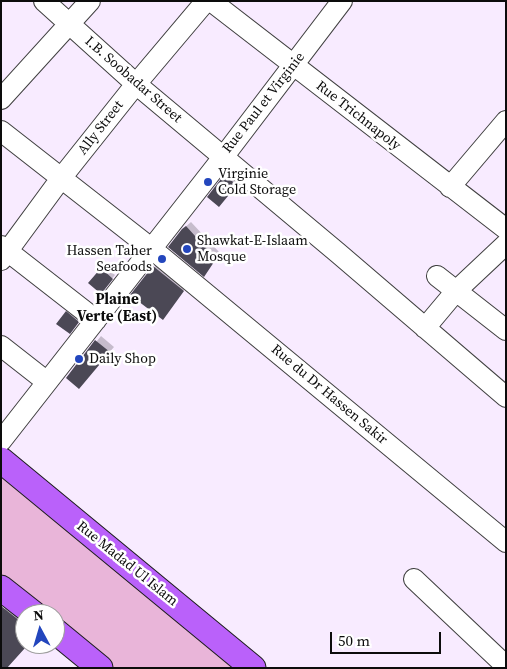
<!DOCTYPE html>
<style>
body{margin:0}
#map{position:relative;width:507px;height:669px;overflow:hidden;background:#f8ebff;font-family:"Source Serif 4",serif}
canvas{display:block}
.frame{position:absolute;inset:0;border:2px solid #0c0c0c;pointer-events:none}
.north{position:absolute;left:15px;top:604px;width:50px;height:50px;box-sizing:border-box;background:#fff;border:1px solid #9e9e9e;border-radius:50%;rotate:354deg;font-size:14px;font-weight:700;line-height:20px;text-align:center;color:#0c0c0c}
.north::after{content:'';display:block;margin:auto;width:18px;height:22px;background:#2346bd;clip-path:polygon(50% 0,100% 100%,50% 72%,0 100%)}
.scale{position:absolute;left:330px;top:632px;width:111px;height:22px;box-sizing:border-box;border:2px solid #0c0c0c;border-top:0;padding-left:6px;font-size:15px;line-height:18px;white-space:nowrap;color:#0c0c0c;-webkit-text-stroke:4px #fff;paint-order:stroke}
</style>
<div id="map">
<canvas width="507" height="669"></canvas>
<div class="frame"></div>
<div class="north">N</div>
<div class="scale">50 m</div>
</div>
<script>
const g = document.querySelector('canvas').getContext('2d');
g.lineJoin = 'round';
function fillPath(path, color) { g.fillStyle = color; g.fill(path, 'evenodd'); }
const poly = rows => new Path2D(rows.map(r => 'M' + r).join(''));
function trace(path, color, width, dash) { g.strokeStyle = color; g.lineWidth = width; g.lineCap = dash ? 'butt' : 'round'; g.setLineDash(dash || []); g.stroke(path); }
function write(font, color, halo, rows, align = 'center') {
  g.font = font + ' "Source Serif 4",serif'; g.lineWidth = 5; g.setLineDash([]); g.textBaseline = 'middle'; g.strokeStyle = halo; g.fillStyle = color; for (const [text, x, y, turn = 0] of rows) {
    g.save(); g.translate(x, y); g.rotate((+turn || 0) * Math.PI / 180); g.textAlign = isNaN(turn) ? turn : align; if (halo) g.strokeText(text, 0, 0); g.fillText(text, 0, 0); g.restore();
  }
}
fillPath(poly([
 [1,466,245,668,113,668,55,621,55,614,46,614,1,578]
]), '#e9b5d9');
fillPath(poly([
 [228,172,239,181,222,202,209,197],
 [191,222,220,253,204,275,183,229],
 [157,264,186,287,166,315,132,295],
 [105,266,115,275,104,289,90,283],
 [70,309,81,318,73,329,67,312],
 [101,336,114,347,84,382,68,377],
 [10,604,25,616,25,644,28,644,6,668,1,613]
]), '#0003');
fillPath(poly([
 [224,175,237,185,219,207,207,197],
 [186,226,216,259,204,277,168,247,182,229],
 [153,266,184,291,163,320,130,295],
 [101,268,113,279,101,294,88,283],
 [66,311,79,322,70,334,56,324],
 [95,340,110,352,79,389,66,378],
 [1,606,25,625,25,648,7,668,1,668]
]), '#4b4855');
const minor = poly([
 [44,1,136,84,338,253,506,397],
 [211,1,506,229],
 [1,99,90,1],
 [1,131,152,249,506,542],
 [450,187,506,121],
 [1,246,96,320],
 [1,260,62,177,136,84,206,1],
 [437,276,506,330],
 [425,328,456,291,506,244],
 [1,346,47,382],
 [1,441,224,156,342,1],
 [414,579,506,666]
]);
const major = poly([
 [1,460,253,668],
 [1,588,34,614],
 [55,631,100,668]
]);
trace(minor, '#3f3f3f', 22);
trace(major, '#1d1d1d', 27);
trace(minor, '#fff', 20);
trace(major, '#ba61fa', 25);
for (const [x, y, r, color] of [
 [208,182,5,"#2346bd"],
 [187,249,5,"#2346bd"],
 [162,259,5,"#2346bd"],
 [79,359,5,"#2346bd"]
]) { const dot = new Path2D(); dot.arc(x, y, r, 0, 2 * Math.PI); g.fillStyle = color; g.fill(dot); trace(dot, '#fff', 2); }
write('14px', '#0c0c0c', '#fff', [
 ["I.B. Soobadar Street",133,80,41],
 ["Rue Paul et Virginie",264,103,-52],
 ["Rue Trichnapoly",358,116,38],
 ["Ally Street",101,128,-52],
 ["Rue du Dr Hassen Sakir",329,395,40],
 ["Rue Madad Ul Islam",127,564,39]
]);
write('14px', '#0c0c0c', '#fff', [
 ["Virginie",218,174],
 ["Cold Storage",218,190],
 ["Shawkat-E-Islaam",197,241],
 ["Mosque",197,257],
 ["Hassen Taher",152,251,"right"],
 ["Seafoods",152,267,"right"],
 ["Daily Shop",89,359]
], 'left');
write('bold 15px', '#0c0c0c', '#fff', [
 ["Plaine",117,300],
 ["Verte (East)",117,317]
]);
</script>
